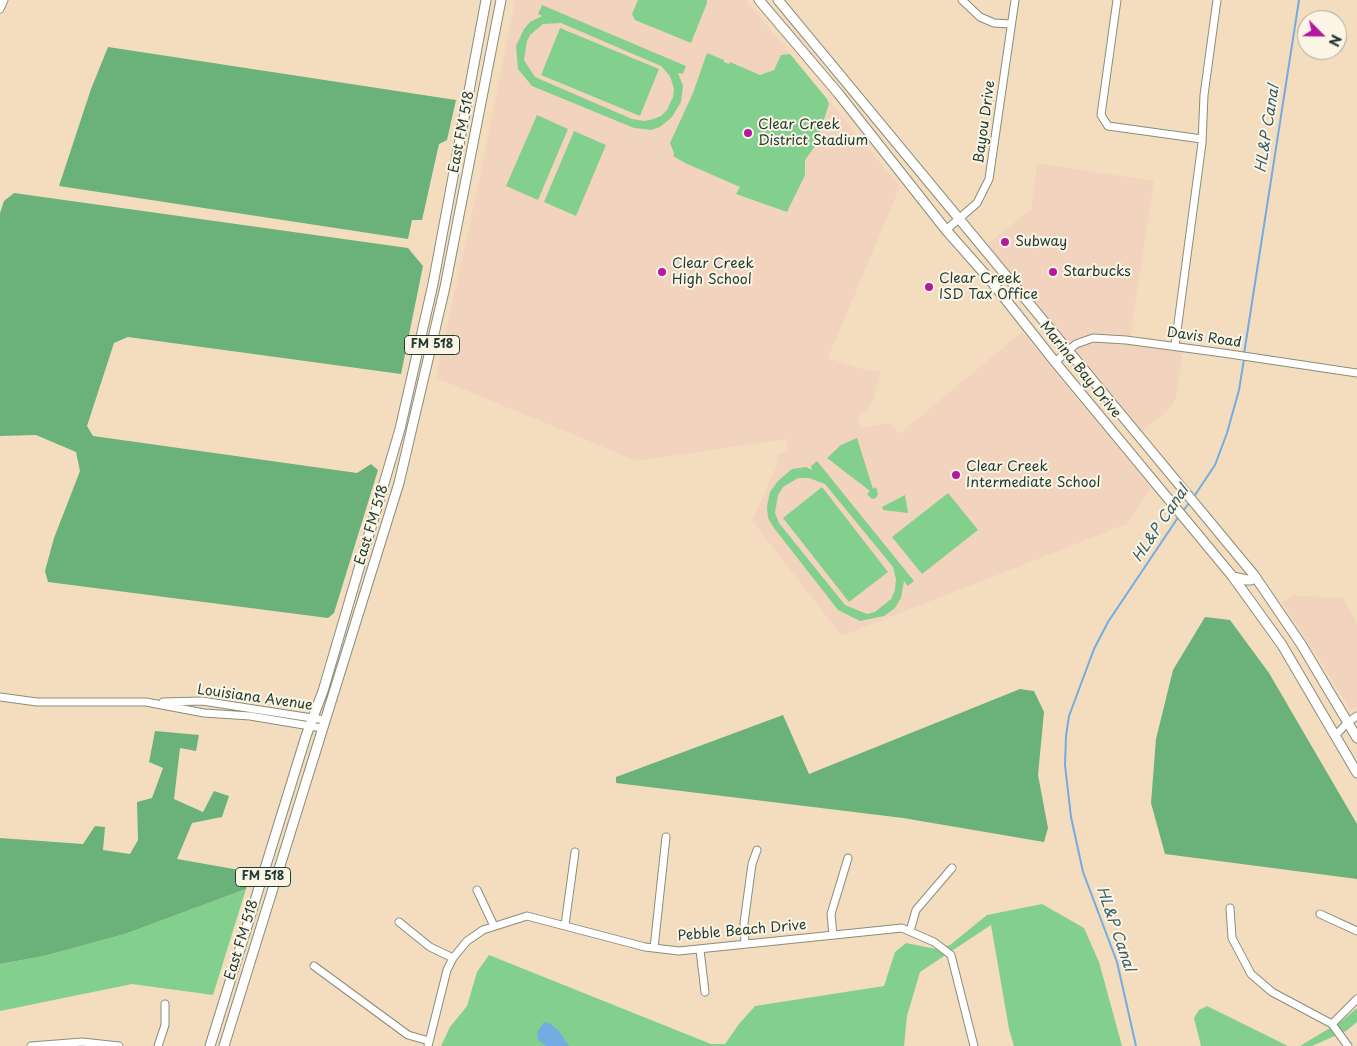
<!DOCTYPE html>
<style>
body{margin:0}
#map{position:relative;width:1357px;height:1046px;overflow:hidden;background:#f4ddbf;font-family:"Playpen Sans",sans-serif}
canvas{display:block}
.north{position:absolute;left:1297px;top:10px;width:50px;height:50px;box-sizing:border-box;background:#fcf5e5;border:1px solid #a4ab9e;border-radius:50%;rotate:113deg;font-size:14px;font-weight:700;line-height:20px;text-align:center;color:#1f3d34}
.north::after{content:'';display:block;margin:auto;width:18px;height:22px;background:#b5179e;clip-path:polygon(50% 0,100% 100%,50% 72%,0 100%)}
</style>
<div id="map">
<canvas width="1357" height="1046"></canvas>
<div class="north">N</div>
</div>
<script>
const g = document.querySelector('canvas').getContext('2d');
g.lineJoin = 'round';
function fillPath(path, color) { g.fillStyle = color; g.fill(path, 'evenodd'); }
const poly = rows => new Path2D(rows.map(r => 'M' + r).join(''));
function trace(path, color, width, dash) { g.strokeStyle = color; g.lineWidth = width; g.lineCap = dash ? 'butt' : 'round'; g.setLineDash(dash || []); g.stroke(path); }
function write(font, color, halo, rows, align = 'center') {
  g.font = font + ' "Playpen Sans",sans-serif'; g.lineWidth = 4; g.setLineDash([]); g.textBaseline = 'middle'; g.strokeStyle = halo; g.fillStyle = color; for (const [text, x, y, turn = 0] of rows) {
    g.save(); g.translate(x, y); g.rotate((+turn || 0) * Math.PI / 180); g.textAlign = isNaN(turn) ? turn : align; if (halo) g.strokeText(text, 0, 0); g.fillText(text, 0, 0); g.restore();
  }
}
fillPath(poly([
 [515,0,746,0,900,187,828,358,862,369,881,372,873,401,868,410,859,415,860,428,890,423,899,434,1022,332,1151,488,1127,524,842,636,752,521,778,463,777,454,788,452,787,439,637,461,436,378,479,181],
 [1037,163,1154,181,1129,345,1183,351,1176,398,1171,408,1141,432,985,246,1031,209],
 [1292,595,1343,598,1357,623,1357,707,1351,710,1282,602]
]), '#f2d4be');
fillPath(poly([
 [638,0,707,0,707,3,691,43,635,20,632,14],
 [542,5,686,66,683,74,678,73,683,86,681,102,672,117,660,127,651,130,634,128,532,86,518,69,516,46,524,29,530,22,542,16,538,14],
 [561,23,661,66,670,76,674,89,673,97,667,110,661,116,653,119,645,121,632,119,535,77,524,60,527,41,530,35,543,24],
 [560,28,659,69,640,116,541,75],
 [707,53,724,60,724,62,729,64,730,62,760,75,774,70,781,55,790,54,827,99,829,104,818,138,820,139,805,160,805,175,787,212,736,194,740,187,685,163,673,156,674,153,670,143,693,93],
 [537,115,568,129,538,200,506,186],
 [574,131,606,145,576,216,544,202],
 [857,438,873,489,876,487,878,494,876,498,872,499,867,494,870,491,827,458,841,445],
 [817,461,914,581,908,586,904,581,901,598,895,608,884,616,860,621,838,610,774,528,768,518,767,506,770,492,778,481,792,469,806,467,812,470,811,466],
 [798,478,809,478,825,484,893,567,896,579,895,590,891,599,875,612,867,614,845,605,779,523,775,513,778,495,783,487],
 [822,487,888,572,849,602,783,518],
 [948,493,978,530,922,574,892,537],
 [905,495,908,513,883,510,882,507],
 [246,889,213,995,132,984,0,1011,0,964,44,956,125,934],
 [1042,904,1084,928,1099,962,1122,1046,1014,1046,1009,1029,991,925,920,972,907,1016,904,1046,441,1046,450,1027,467,1006,477,972,489,955,711,1044,725,1044,739,1024,755,1006,884,986,895,952,906,943,936,949,950,945,987,915],
 [1207,1006,1288,1046,1201,1046,1194,1018,1199,1010],
 [1357,1008,1357,1022,1346,1031,1312,1046,1300,1046,1343,1020]
]), '#83d08e');
fillPath(poly([
 [108,47,456,100,447,140,439,144,422,220,412,220,408,239,59,186,91,89],
 [14,193,408,248,423,266,401,374,128,337,114,343,87,426,93,436,357,473,371,464,378,470,334,613,328,618,48,582,45,571,54,538,80,471,76,452,36,435,0,436,0,213,4,201],
 [1205,617,1230,620,1269,673,1357,824,1357,879,1165,854,1151,803,1156,739,1173,670],
 [1020,689,1034,691,1044,712,1038,775,1048,828,1044,842,903,818,616,783,616,777,783,715,809,774],
 [155,731,199,735,196,751,180,748,174,799,203,812,214,791,229,796,222,817,192,823,177,859,251,872,246,889,125,934,44,956,0,964,0,838,83,844,95,826,105,827,103,850,130,854,138,840,137,802,152,798,163,768,149,762]
]), '#6ab279');
fillPath(poly([
 [544,1022,549,1023,558,1030,569,1046,546,1046,538,1040,537,1032]
]), '#72ace2');
trace(poly([
 [1244,354,1299,0],
 [1193,498,1215,465,1227,433,1239,390,1244,359],
 [1182,512,1190,502],
 [1136,1046,1117,962,1083,872,1071,817,1065,765,1066,736,1069,716,1094,649,1108,622,1179,516]
]), '#72ace2', 2);
const minor = poly([
 [962,0,980,17,994,23,1011,24],
 [1117,0,1101,115,1108,126,1202,139],
 [0,9,4,0],
 [946,230,977,203,989,179,1015,0],
 [1175,346,1202,143,1204,95,1217,0],
 [1055,362,1076,344,1093,338,1126,340,1223,353,1357,373],
 [0,697,37,702,146,702,204,713,250,716,322,728],
 [163,702,202,701,325,720],
 [1336,735,1348,722,1357,716],
 [477,890,494,926],
 [1230,908,1232,938,1251,974,1272,992,1332,1024,1348,1046],
 [1320,914,1357,931],
 [399,922,430,947,453,958],
 [565,925,575,852],
 [910,931,916,910,952,868],
 [833,935,831,914,848,858],
 [745,944,744,923,752,864,757,850],
 [654,948,666,837],
 [700,950,705,992],
 [314,966,408,1035,429,1041],
 [1332,1024,1357,999],
 [31,1046,82,1042,119,1046],
 [158,1046,165,1025,165,1004],
 [428,1046,447,970,453,958,467,941,483,930,527,916,645,947,679,951,902,928,934,942,951,955,974,1046]
]);
const major = poly([
 [759,0,838,93,946,230,991,281,1055,362,1233,577,1282,645,1357,773],
 [778,0,1254,575,1301,644,1357,738],
 [1233,577,1247,580,1251,580,1254,575],
 [210,1046,306,736,323,691,400,429,433,284,486,0],
 [224,1046,399,483,445,287,501,0]
]);
trace(minor, '#8a8d7a', 9);
trace(major, '#8a8d7a', 11);
trace(minor, '#fff', 7);
trace(major, '#fff', 9);
for (const [x, y, r, color] of [
 [748,133,5,"#b5179e"],
 [1005,242,5,"#b5179e"],
 [662,272,5,"#b5179e"],
 [1053,272,5,"#b5179e"],
 [929,287,5,"#b5179e"],
 [956,475,5,"#b5179e"]
]) { const dot = new Path2D(); dot.arc(x, y, r, 0, 2 * Math.PI); g.fillStyle = color; g.fill(dot); trace(dot, '#fcf5e5', 2); }
for (const [x, y, w] of [
 [432,345,55],
 [263,877,55]
]) { const box = new Path2D(); box.roundRect(x - w / 2, y - 9.5, w, 19, 4); g.fillStyle = '#fcf5e5'; g.fill(box); trace(box, '#1f3d34', 1); }
write('bold 12px', '#1f3d34', null, [
 ["FM 518",432,345],
 ["FM 518",263,877]
]);
write('14px', '#1f3d34', '#fcf5e5', [
 ["Bayou Drive",985,122,-82],
 ["East FM 518",462,132,-79],
 ["Davis Road",1204,338,8],
 ["Marina Bay Drive",1080,370,51],
 ["East FM 518",372,525,-73],
 ["Louisiana Avenue",255,698,8],
 ["Pebble Beach Drive",742,931,-5],
 ["East FM 518",242,940,-73]
]);
write('14px', '#1f3d34', '#fcf5e5', [
 ["Clear Creek",758,125],
 ["District Stadium",758,141],
 ["Subway",1015,242],
 ["Clear Creek",672,264],
 ["High School",672,280],
 ["Starbucks",1063,272],
 ["Clear Creek",939,279],
 ["ISD Tax Office",939,295],
 ["Clear Creek",966,467],
 ["Intermediate School",966,483]
], 'left');
write('italic 15px', '#385e68', '#fcf5e5', [
 ["HL&P Canal",1268,129,-81],
 ["HL&P Canal",1161,524,-56],
 ["HL&P Canal",1115,929,71]
]);
</script>
